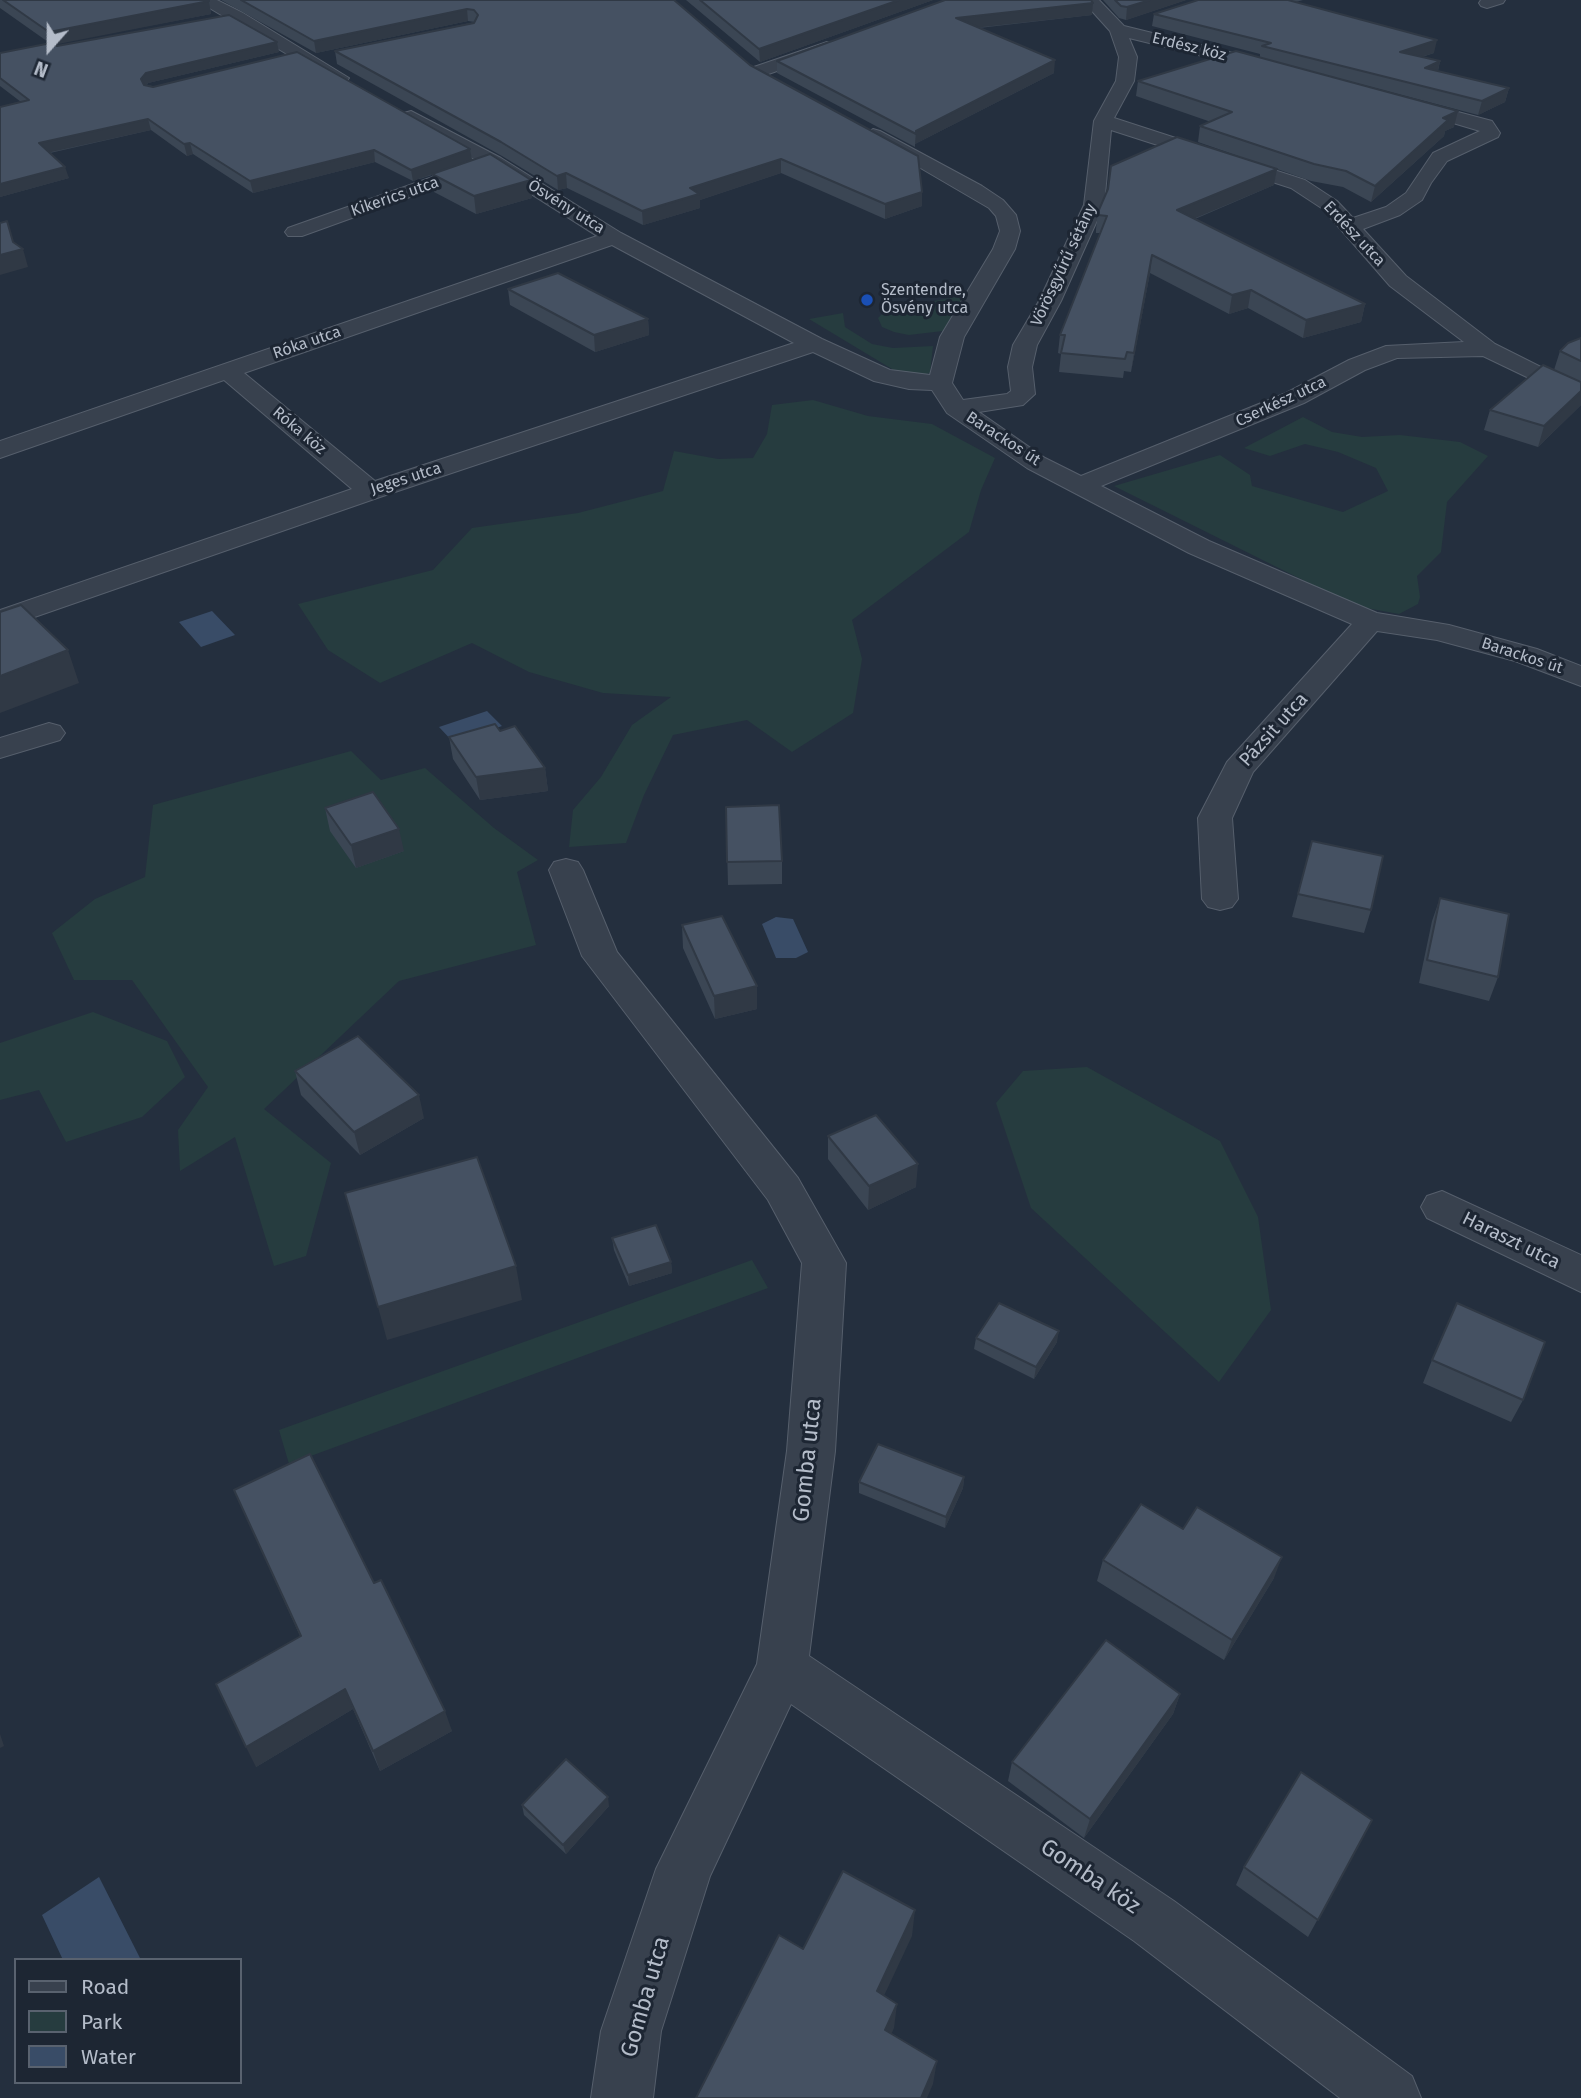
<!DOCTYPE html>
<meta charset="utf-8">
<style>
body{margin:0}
#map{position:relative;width:1581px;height:2098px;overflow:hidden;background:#242f3e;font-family:"Fira Sans",sans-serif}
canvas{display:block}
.legend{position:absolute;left:14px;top:1958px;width:228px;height:126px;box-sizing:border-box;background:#1d2633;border:2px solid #59626f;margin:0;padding:9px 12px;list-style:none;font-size:21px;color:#b4bcc9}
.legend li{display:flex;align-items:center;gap:14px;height:35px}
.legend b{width:35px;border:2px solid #59626f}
.north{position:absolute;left:14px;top:14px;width:70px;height:70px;-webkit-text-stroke:5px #1d2633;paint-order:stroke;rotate:201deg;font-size:19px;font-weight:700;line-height:28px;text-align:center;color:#b4bcc9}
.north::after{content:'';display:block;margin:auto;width:24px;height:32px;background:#b4bcc9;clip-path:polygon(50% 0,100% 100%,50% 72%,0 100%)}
</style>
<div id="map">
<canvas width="1581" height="2098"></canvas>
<ul class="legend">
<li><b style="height:9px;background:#38414e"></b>Road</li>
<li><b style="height:19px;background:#263c3f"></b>Park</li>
<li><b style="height:19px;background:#394c67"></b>Water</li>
</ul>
<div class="north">N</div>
</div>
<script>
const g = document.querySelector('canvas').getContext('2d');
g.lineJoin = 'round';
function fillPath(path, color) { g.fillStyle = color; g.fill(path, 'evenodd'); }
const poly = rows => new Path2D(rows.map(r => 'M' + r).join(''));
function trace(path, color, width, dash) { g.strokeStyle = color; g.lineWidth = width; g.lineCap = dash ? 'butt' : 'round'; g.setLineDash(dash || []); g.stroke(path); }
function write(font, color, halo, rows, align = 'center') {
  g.font = font + ' "Fira Sans",sans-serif'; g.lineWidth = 6; g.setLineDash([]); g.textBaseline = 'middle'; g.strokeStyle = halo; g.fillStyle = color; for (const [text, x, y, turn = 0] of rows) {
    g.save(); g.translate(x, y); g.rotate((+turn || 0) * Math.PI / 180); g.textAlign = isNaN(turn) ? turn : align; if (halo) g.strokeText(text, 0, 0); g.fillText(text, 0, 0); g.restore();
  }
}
fillPath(poly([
 [966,295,943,331,909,335,894,332,882,327,878,318,887,309,907,306,916,312,929,310,923,303],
 [843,313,845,327,872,344,893,348,933,346,930,373,916,377,902,375,809,319],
 [813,400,868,416,932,424,995,458,981,490,969,532,852,620,862,659,853,713,792,752,747,720,673,735,644,795,626,843,569,847,573,810,601,777,632,725,671,697,603,693,529,672,472,643,380,683,328,650,298,604,433,570,472,528,578,513,663,491,674,451,718,459,753,458,767,434,772,405],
 [1303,417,1332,432,1362,437,1400,435,1460,442,1488,456,1447,502,1441,552,1417,576,1420,597,1418,604,1399,614,1355,606,1114,486,1220,455,1250,475,1252,486,1343,512,1388,491,1376,468,1338,452,1305,444,1270,456,1244,448],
 [351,751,381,780,425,768,494,828,538,860,517,872,536,945,399,981,264,1109,331,1163,306,1256,274,1266,235,1137,180,1171,178,1130,208,1087,132,980,74,980,52,933,95,899,145,877,153,805],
 [93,1012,167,1041,185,1077,142,1117,66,1142,39,1090,0,1100,0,1043],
 [1087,1067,1220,1141,1258,1217,1271,1310,1219,1382,1031,1208,996,1103,1023,1071],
 [752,1260,768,1288,289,1464,279,1430]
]), '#263c3f');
fillPath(poly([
 [212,611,235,635,201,647,179,622],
 [487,711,502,726,454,743,439,727],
 [776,917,793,919,808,952,796,958,776,958,762,924],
 [99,1877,141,1960,63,1960,42,1915]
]), '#394c67');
const minor = poly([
 [196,0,217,0,243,13,349,78,346,82,334,82,196,0],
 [1082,0,1099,0,1124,26,1278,64,1281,68,1272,73,1129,38,1137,57,1134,81,1114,118,1305,180,1337,201,1353,218,1386,207,1406,193,1433,153,1480,131,1399,107,1396,103,1399,99,1405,98,1492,121,1500,133,1498,137,1447,161,1431,183,1422,200,1400,215,1363,229,1406,276,1495,344,1581,387,1581,403,1483,356,1397,358,1365,370,1304,403,1101,486,1209,541,1377,613,1449,625,1537,649,1581,666,1581,686,1515,661,1437,640,1377,631,1253,772,1232,818,1238,899,1232,907,1220,910,1208,907,1202,899,1198,818,1227,762,1352,624,1189,553,1027,468,947,413,932,390,909,389,874,381,813,352,380,497,0,629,0,610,352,489,224,380,0,458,0,441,597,236,490,168,302,236,288,236,285,232,288,228,478,161,404,121,402,117,404,113,411,111,501,158,621,233,822,339,890,370,930,375,940,337,993,249,1000,231,996,216,989,208,864,135,873,129,880,131,982,186,1003,200,1016,215,1020,231,1015,249,964,337,952,383,963,400,1007,394,1011,391,1008,367,1013,345,1039,301,1084,205,1094,121,1116,81,1119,57,1110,31,1082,0],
 [1111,130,1291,188,1323,209,1390,286,1464,342,1386,346,1349,360,1286,393,1081,476,1045,458,979,412,1023,405,1035,394,1032,367,1037,345,1061,301,1104,205,1111,130],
 [612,245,794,343,375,481,244,373,612,245],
 [1481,0,1505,0,1503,3,1487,8,1481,6,1479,3,1481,0],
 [827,42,833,43,835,47,833,51,763,76,751,76,748,72,751,68,827,42],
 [49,723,60,726,65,733,60,740,0,758,0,738,49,723],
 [566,859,578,862,583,870,617,952,798,1178,846,1263,835,1451,809,1656,1174,1901,1412,2076,1421,2098,1340,2098,1134,1941,791,1704,710,1876,661,2031,653,2098,591,2098,601,2031,656,1869,757,1664,787,1451,802,1263,768,1200,582,956,549,870,554,862,566,859],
 [1442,1191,1581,1255,1581,1292,1427,1218,1421,1207,1427,1196,1442,1191]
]);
trace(minor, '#565f6c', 2);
fillPath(minor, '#38414e');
fillPath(poly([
 [0,0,207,0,209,1,211,14,53,44,57,46,277,42,279,52,148,83,147,85,470,149,472,160,532,198,476,214,434,192,432,175,413,181,375,162,253,193,193,154,187,156,151,130,50,153,69,178,0,197,0,107,21,102,0,86,0,53,51,44,0,8],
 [221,0,674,0,750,65,922,192,922,206,885,219,781,173,700,200,700,208,643,225,567,188,558,190,502,156,337,64,335,51,475,22,468,21,316,53],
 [686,0,933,0,760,62],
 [945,0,1092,15,979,28,1054,73,915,144,915,147,777,73,777,61],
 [1103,0,1186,0,1126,20,1119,18],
 [1198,0,1303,0,1296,2,1434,53,1422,57,1440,61,1438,71,1509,88,1505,102,1478,115,1333,77,1454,127,1445,131,1444,136,1371,202,1343,187,1311,181,1277,169,1274,185,1195,219,1365,304,1361,322,1303,338,1248,308,1229,314,1150,273,1131,372,1124,371,1123,378,1059,372,1061,354,1058,353,1060,335,1101,233,1096,233,1096,229,1098,212,1238,156,1198,142,1200,126,1211,122,1136,96,1138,81,1260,58,1260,54,1152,26,1154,14],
 [508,289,648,319,649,335,595,352,510,305],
 [1581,338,1581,405,1538,447,1484,430,1490,410,1554,370,1560,351],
 [500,731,545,768,548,791,480,800,453,759,449,737],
 [726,807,782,861,782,884,728,885],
 [325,808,404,851,356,868,330,831],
 [1312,841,1371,910,1364,933,1292,917],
 [1440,898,1498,977,1489,1001,1419,983,1432,921],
 [682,925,757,1009,715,1019,683,948],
 [295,1071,424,1118,360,1155,301,1095],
 [828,1136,916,1187,868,1210,828,1159],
 [612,1238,671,1262,672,1273,629,1286,614,1250],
 [976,1338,1057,1342,1034,1379,974,1349],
 [1432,1360,1523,1400,1511,1422,1423,1383],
 [964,1477,963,1488,945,1528,859,1493,859,1482],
 [234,1490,374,1583,452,1731,380,1771,353,1709,256,1767,300,1636],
 [1183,1529,1274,1578,1224,1660,1097,1581,1103,1560],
 [1180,1694,1173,1714,1084,1838,1008,1781,1012,1762],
 [522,1805,609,1806,566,1854,524,1815],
 [1372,1820,1308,1937,1236,1885,1244,1867]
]), '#3b4654');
fillPath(poly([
 [899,0,933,0,760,62,759,49],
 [1150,0,1186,0,1126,20,1127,7],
 [209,1,211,14,53,45,49,32],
 [1093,3,1092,15,955,30,956,18],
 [467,9,468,21,316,53,314,41],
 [1437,40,1434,53,1397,64,1400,52],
 [277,42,279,52,148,83,143,90,141,79,146,73],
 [1055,60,1054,73,915,144,916,131],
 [1440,61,1437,74,1425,68],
 [1509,88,1505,102,1478,115,1482,101],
 [1458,111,1454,127,1445,131,1444,136,1371,202,1375,186,1443,118],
 [148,119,151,130,42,154,39,143],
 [190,143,193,154,187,156,184,144],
 [470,149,472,160,413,181,411,170],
 [374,150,375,162,253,193,250,181],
 [781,159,781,173,700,200,700,208,643,225,642,211,690,188],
 [65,167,69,178,0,197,0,184],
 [1277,169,1274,185,1174,227,1177,210],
 [566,173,567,188,558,190,557,176],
 [531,180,532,198,476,214,474,196],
 [922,192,922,206,885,219,885,204],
 [23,249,28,267,0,275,0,255],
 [1152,255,1150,273,1131,372,1134,353],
 [1251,290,1248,308,1229,314,1232,295],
 [1365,304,1361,322,1303,338,1306,320],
 [648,319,649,335,595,352,594,335],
 [1581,391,1581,405,1538,447,1544,426],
 [68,650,79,683,0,713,0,676],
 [545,768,548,791,480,800,476,777],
 [399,829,404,851,356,868,351,845],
 [757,986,757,1009,715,1019,714,996],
 [419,1095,424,1118,360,1155,354,1132],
 [918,1164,916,1187,868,1210,869,1186],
 [671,1262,672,1273,629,1286,628,1275],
 [516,1266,522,1300,387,1340,378,1307],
 [1059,1331,1057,1342,1034,1379,1036,1367],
 [964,1477,963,1488,945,1528,946,1517],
 [1282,1557,1274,1578,1224,1660,1232,1640],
 [345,1689,353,1709,256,1767,246,1747],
 [1180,1694,1173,1714,1084,1838,1090,1819],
 [445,1711,452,1731,380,1771,373,1751],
 [0,1734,4,1746,0,1748],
 [608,1797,609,1806,566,1854,563,1845],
 [915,1910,912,1936,875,2015,877,1991],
 [897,2004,894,2028,883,2054,885,2030],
 [937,2061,933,2084,927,2098,921,2098]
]), '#303945');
const building = poly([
 [3,0,207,0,209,1,49,32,3,0],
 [241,0,674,0,750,65,918,156,922,192,885,204,781,159,690,188,699,194,642,211,566,173,557,176,501,142,335,51,474,23,478,15,474,10,467,9,314,41,241,0],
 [700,0,899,0,759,49,700,0],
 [945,0,1091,0,1093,3,956,18,1055,60,916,131,916,134,777,61,945,0],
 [1115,0,1150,0,1127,7,1121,6,1115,0],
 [1198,0,1288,0,1437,40,1400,52,1440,61,1425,68,1509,88,1482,101,1262,46,1271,43,1154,14,1198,0],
 [229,15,277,42,146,73,141,79,144,85,153,87,297,52,470,149,411,170,374,150,250,181,190,143,184,144,148,119,39,143,65,167,0,184,0,107,29,100,0,78,0,53,51,43,57,46,229,15],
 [1236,51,1458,111,1443,118,1448,120,1375,186,1346,171,1314,164,1200,126,1232,112,1138,81,1236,51],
 [1177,137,1277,169,1177,210,1365,304,1306,320,1251,290,1232,295,1152,255,1134,353,1127,352,1125,359,1061,353,1065,335,1060,335,1107,216,1098,215,1098,212,1108,189,1111,166,1177,137],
 [490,154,531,180,474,196,432,174,490,154],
 [7,221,13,242,23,249,0,255,0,223,7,221],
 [558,273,648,319,594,335,508,289,558,273],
 [1581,338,1581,361,1560,351,1568,343,1581,338],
 [1543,365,1581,382,1581,391,1544,426,1490,410,1543,365],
 [21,605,68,650,0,676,0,612,21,605],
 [495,724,500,731,515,726,545,768,476,777,449,737,495,724],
 [373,792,399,829,351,845,325,808,373,792],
 [779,805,782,861,727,862,726,807,779,805],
 [1312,841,1383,856,1371,910,1298,894,1312,841],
 [1440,898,1509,914,1498,977,1427,960,1440,898],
 [722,916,757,986,714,996,682,925,722,916],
 [358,1036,419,1095,354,1132,295,1071,358,1036],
 [876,1115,918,1164,869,1186,828,1136,876,1115],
 [477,1157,516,1266,378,1307,345,1193,477,1157],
 [656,1225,671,1262,628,1275,612,1238,656,1225],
 [999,1303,1059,1331,1036,1367,976,1338,999,1303],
 [1457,1303,1545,1342,1523,1400,1432,1360,1457,1303],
 [878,1444,964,1477,946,1517,859,1482,878,1444],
 [310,1454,374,1583,381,1580,445,1711,373,1751,345,1689,246,1747,216,1684,301,1636,234,1490,310,1454],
 [1141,1504,1183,1529,1197,1507,1282,1557,1232,1640,1103,1560,1141,1504],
 [1106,1640,1180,1694,1090,1819,1012,1762,1106,1640],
 [566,1759,608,1797,563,1845,522,1805,566,1759],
 [1301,1772,1372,1820,1318,1920,1244,1867,1301,1772],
 [843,1871,915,1910,877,1991,897,2004,885,2030,937,2061,921,2098,696,2098,779,1935,803,1949,843,1871]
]);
fillPath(building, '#455162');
trace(building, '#303945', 2);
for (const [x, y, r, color] of [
 [867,300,7,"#1a4fb4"]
]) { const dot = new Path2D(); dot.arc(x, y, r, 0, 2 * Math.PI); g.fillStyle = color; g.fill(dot); trace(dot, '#1d2633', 2.5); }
write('16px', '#b4bcc9', '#1d2633', [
 ["Erdész köz",1189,47,14],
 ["Kikerics utca",395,197,-19],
 ["Ösvény utca",566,207,32],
 ["Erdész utca",1354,234,47],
 ["Vörösgyűrű sétány",1064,265,-65],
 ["Róka utca",307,343,-19],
 ["Cserkész utca",1281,402,-25],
 ["Róka köz",299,431,40],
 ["Barackos út",1003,439,33],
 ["Jeges utca",406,479,-18],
 ["Barackos út",1522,656,18]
]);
write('16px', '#b4bcc9', '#1d2633', [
 ["Szentendre,",881,291],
 ["Ösvény utca",881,309]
], 'left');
write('19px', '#b4bcc9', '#1d2633', [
 ["Pázsit utca",1274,730,-48],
 ["Haraszt utca",1511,1241,26]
]);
write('23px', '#b4bcc9', '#1d2633', [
 ["Gomba utca",808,1460,-84],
 ["Gomba köz",1090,1877,34],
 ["Gomba utca",646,1997,-74]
]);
</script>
